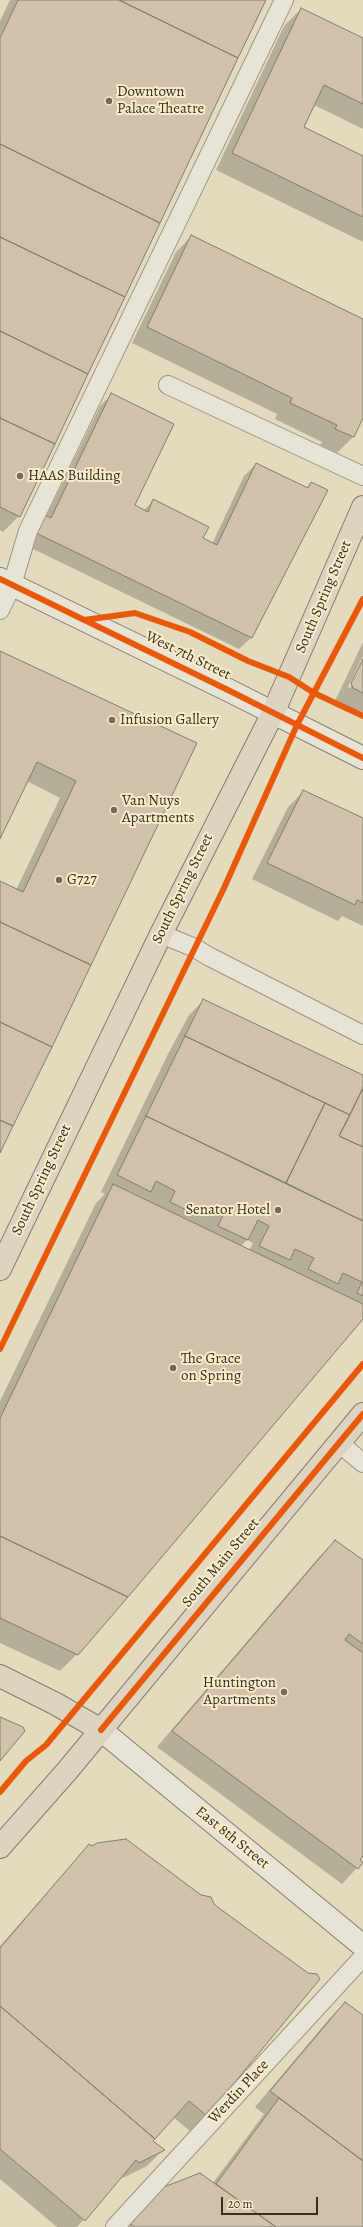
<!DOCTYPE html>
<style>
body{margin:0}
#map{position:relative;width:363px;height:2227px;overflow:hidden;background:#e4dbbe;font-family:Alegreya,serif}
canvas{display:block}
.scale{position:absolute;left:221px;top:2197px;width:97px;height:18px;box-sizing:border-box;border:2px solid #3c2c23;border-top:0;padding-left:5px;font-size:12px;line-height:14px;white-space:nowrap;color:#3c2c23;-webkit-text-stroke:3px #f7edcb;paint-order:stroke}
</style>
<div id="map">
<canvas width="363" height="2227"></canvas>
<div class="scale">20 m</div>
</div>
<script>
const g = document.querySelector('canvas').getContext('2d');
g.lineJoin = 'round';
function fillPath(path, color) { g.fillStyle = color; g.fill(path, 'evenodd'); }
const poly = rows => new Path2D(rows.map(r => 'M' + r).join(''));
function trace(path, color, width, dash) { g.strokeStyle = color; g.lineWidth = width; g.lineCap = dash ? 'butt' : 'round'; g.setLineDash(dash || []); g.stroke(path); }
function write(font, color, halo, rows, align = 'center') {
  g.font = font + ' Alegreya,serif'; g.lineWidth = 4; g.setLineDash([]); g.textBaseline = 'middle'; g.strokeStyle = halo; g.fillStyle = color; for (const [text, x, y, turn = 0] of rows) {
    g.save(); g.translate(x, y); g.rotate((+turn || 0) * Math.PI / 180); g.textAlign = isNaN(turn) ? turn : align; if (halo) g.strokeText(text, 0, 0); g.fillText(text, 0, 0); g.restore();
  }
}
fillPath(poly([
 [10,0,265,0,19,516,3,532,0,530,0,21],
 [301,9,363,39,363,129,314,105,302,128,363,157,363,242,216,170,284,26],
 [192,236,363,320,363,416,353,437,337,453,320,445,322,442,275,419,277,414,132,343,176,252],
 [112,394,133,505,143,511,153,501,202,539,212,544,244,476,256,464,306,488,311,483,326,491,251,638,239,649,25,545,46,517,100,406],
 [363,642,363,656,348,687,350,688,363,661,363,718,336,705,335,701],
 [0,652,195,744,0,1150,0,882,16,890,60,798,27,781,0,836],
 [304,791,363,819,363,926,342,916,338,921,252,879,288,807],
 [203,1001,363,1077,363,1318,77,1654,60,1671,0,1643,0,1401,96,1203,105,1194,101,1192,168,1054,189,1015],
 [247,1240,253,1243,249,1251,240,1247],
 [335,1541,363,1562,363,1854,359,1860,357,1868,342,1884,157,1747,319,1557],
 [89,1845,206,2116,190,2131,173,2117,152,2141,163,2150,147,2166,123,2178,121,2176,77,2227,57,2227,0,2179,0,1946],
 [345,2003,363,2017,363,2227,122,2227,213,2183,264,2114,255,2107,329,2019]
]), '#0003');
const building = poly([
 [18,0,119,0,238,58,160,223,0,144,0,38,18,0],
 [119,0,266,0,238,58,119,0],
 [301,8,363,38,363,104,324,85,304,127,363,156,363,217,232,153,301,8],
 [0,144,160,223,125,297,0,237,0,144],
 [191,235,363,319,363,418,354,437,335,429,337,425,290,403,292,398,147,327,191,235],
 [0,237,125,297,88,374,0,331,0,237],
 [0,331,88,374,55,444,0,418,0,331],
 [111,393,174,424,135,505,148,512,153,499,209,527,203,538,217,545,256,463,308,488,311,482,328,490,252,638,36,533,45,515,51,518,111,393],
 [0,418,55,444,20,517,0,507,0,418],
 [0,651,197,743,91,965,0,922,0,881,23,892,76,781,37,762,0,839,0,651],
 [363,659,363,693,353,688,351,683,363,659],
 [303,790,363,818,363,903,357,900,355,905,267,863,303,790],
 [0,922,91,965,52,1047,0,1022,0,922],
 [203,999,363,1075,363,1088,350,1115,185,1036,203,999],
 [0,1022,52,1047,13,1126,0,1120,0,1022],
 [185,1036,325,1103,286,1183,146,1116,185,1036],
 [363,1088,363,1147,339,1136,363,1088],
 [325,1103,350,1115,339,1136,363,1147,363,1221,286,1183,325,1103],
 [146,1116,363,1221,363,1296,357,1293,362,1282,343,1273,338,1284,308,1269,314,1258,295,1249,290,1260,259,1246,269,1226,258,1220,248,1240,218,1226,223,1215,204,1206,199,1216,170,1202,175,1191,156,1181,151,1192,117,1175,146,1116],
 [0,1120,13,1126,0,1153,0,1120],
 [113,1184,363,1304,363,1319,128,1597,0,1536,0,1418,113,1184],
 [0,1536,128,1597,78,1655,0,1618,0,1536],
 [335,1540,363,1560,363,1644,349,1634,345,1640,363,1653,363,1856,360,1860,363,1862,358,1869,172,1731,335,1540],
 [0,1717,23,1727,25,1731,0,1761,0,1717],
 [126,1839,201,1895,211,1897,214,1904,219,1908,308,1973,317,1974,320,1979,207,2116,189,2101,155,2139,0,2006,0,1948,89,1844,92,1846,97,1843,126,1839],
 [345,2002,363,2015,363,2161,270,2091,345,2002],
 [0,2006,155,2139,153,2141,165,2150,139,2163,136,2160,85,2221,0,2149,0,2006],
 [279,2098,363,2161,363,2227,276,2227,216,2184,279,2098],
 [200,2173,276,2227,135,2227,128,2222,151,2192,200,2173]
]);
fillPath(building, '#d0c1aa');
trace(building, '#837c6d', 1);
const lane = poly([
 [168,385,363,476],
 [0,610,12,585,28,531,284,0],
 [161,934,195,948,208,956,363,1035],
 [339,1443,363,1463],
 [115,2227,363,1957]
]);
const secondary = poly([
 [0,579,230,691,363,758],
 [101,1730,363,1946]
]);
const primary = poly([
 [0,1269,161,934,273,713,363,507],
 [0,1676,56,1704,101,1730],
 [0,1847,67,1771,363,1414]
]);
trace(lane, '#9a9483', 20);
trace(secondary, '#837c6d', 24);
trace(primary, '#837c6d', 24);
trace(lane, '#e8e4d5', 18);
trace(secondary, '#e8e4d5', 22);
trace(primary, '#dcd4c1', 22);
trace(poly([
 [0,579,230,691,363,758],
 [84,620,135,613,190,632,248,661,289,677,314,693,363,716],
 [0,1349,224,888,297,725,363,599],
 [101,1730,363,1414],
 [0,1792,26,1761,46,1745,363,1364]
]), '#e8590c', 6);
for (const [x, y, r, color] of [
 [109,101,4,"#776959"],
 [20,476,4,"#776959"],
 [112,720,4,"#776959"],
 [114,810,4,"#776959"],
 [59,880,4,"#776959"],
 [278,1210,4,"#776959"],
 [173,1368,4,"#776959"],
 [284,1692,4,"#776959"]
]) { const dot = new Path2D(); dot.arc(x, y, r, 0, 2 * Math.PI); g.fillStyle = color; g.fill(dot); trace(dot, '#f7edcb', 1.5); }
write('15px', '#3c2c23', '#f7edcb', [
 ["Downtown",117,92],
 ["Palace Theatre",117,109],
 ["HAAS Building",28,476],
 ["Infusion Gallery",120,720],
 ["Van Nuys",122,801],
 ["Apartments",122,818],
 ["G727",67,880],
 ["Senator Hotel",270,1210,"right"],
 ["The Grace",181,1359],
 ["on Spring",181,1376],
 ["Huntington",276,1683,"right"],
 ["Apartments",276,1700,"right"]
], 'left');
write('15px', '#3c2c23', '#f7edcb', [
 ["South Spring Street",324,597,-67],
 ["West 7th Street",188,656,26],
 ["South Spring Street",183,889,-64],
 ["South Spring Street",42,1180,-65],
 ["South Main Street",221,1563,-50],
 ["East 8th Street",232,1838,39],
 ["Werdin Place",239,2092,-47]
]);
</script>
